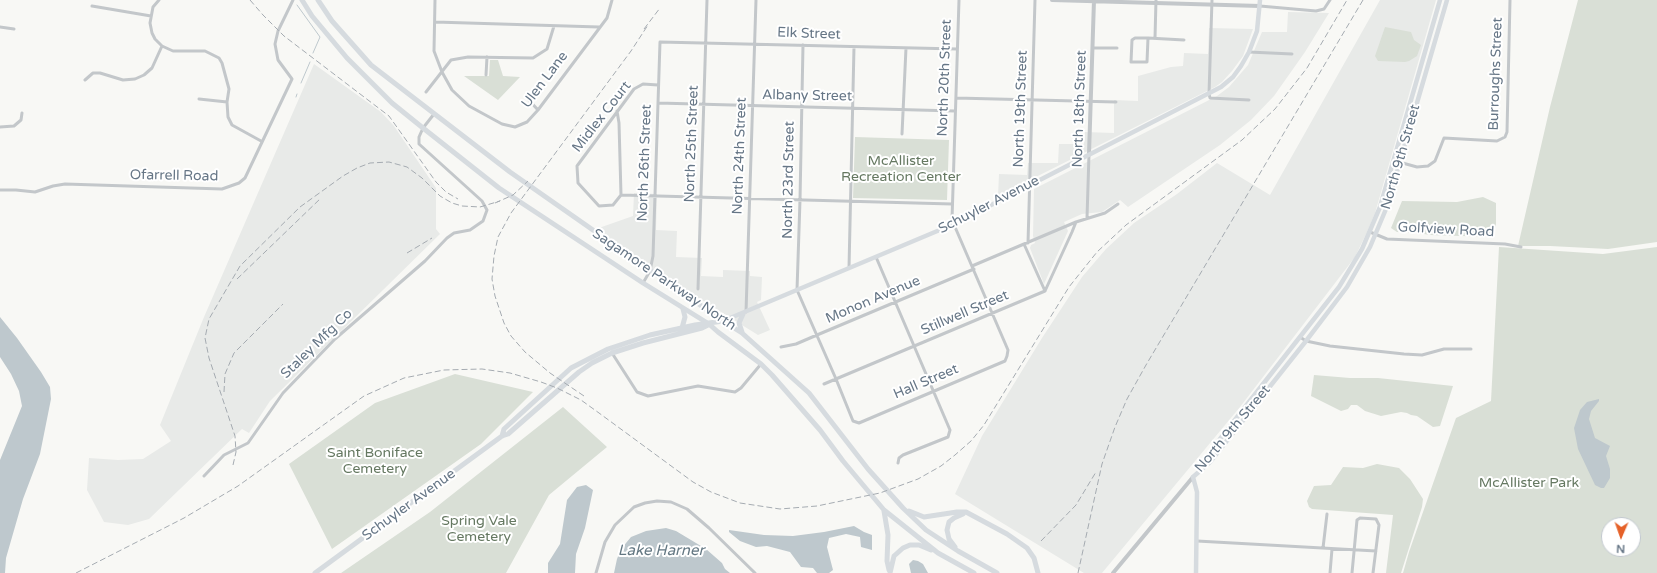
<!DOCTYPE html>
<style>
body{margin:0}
#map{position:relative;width:1657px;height:573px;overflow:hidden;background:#f8f8f5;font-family:"Varela Round",sans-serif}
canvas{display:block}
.north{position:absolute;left:1601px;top:517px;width:40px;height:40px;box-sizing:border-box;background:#fff;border:1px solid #c2c8cf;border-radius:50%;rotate:182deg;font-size:11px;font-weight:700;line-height:16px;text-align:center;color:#667686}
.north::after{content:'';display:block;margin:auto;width:14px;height:18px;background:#e56128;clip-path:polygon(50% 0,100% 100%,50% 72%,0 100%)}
</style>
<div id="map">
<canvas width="1657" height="573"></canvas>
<div class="north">N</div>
</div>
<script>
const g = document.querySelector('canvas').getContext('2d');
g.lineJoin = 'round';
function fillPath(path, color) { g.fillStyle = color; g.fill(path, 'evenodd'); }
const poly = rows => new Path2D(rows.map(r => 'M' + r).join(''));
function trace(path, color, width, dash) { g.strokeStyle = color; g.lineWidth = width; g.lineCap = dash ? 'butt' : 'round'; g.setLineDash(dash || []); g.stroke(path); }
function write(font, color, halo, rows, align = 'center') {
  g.font = font + ' "Varela Round",sans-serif'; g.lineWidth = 4; g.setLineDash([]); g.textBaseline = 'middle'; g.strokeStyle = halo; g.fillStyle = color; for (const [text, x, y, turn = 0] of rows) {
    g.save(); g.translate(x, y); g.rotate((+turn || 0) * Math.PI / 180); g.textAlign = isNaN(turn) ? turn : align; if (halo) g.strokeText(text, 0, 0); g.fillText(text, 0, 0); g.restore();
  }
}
fillPath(poly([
 [1380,0,1436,0,1375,213,1367,232,1355,257,1240,407,1102,573,1084,573,955,494,982,436,1042,338,1082,277,1106,249,1134,223,1177,194,1217,163,1270,195],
 [1288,12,1329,13,1305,52,1274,96,1251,120,1220,145,1128,207,1120,200,1102,212,1082,214,1064,222,1068,231,1044,284,1030,248,1031,245,1035,243,1033,236,1034,189,1217,96,1229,87,1248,65,1262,32,1287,32],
 [1209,28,1253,29,1243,56,1232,71,1222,82,1215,87,998,196,999,174,1027,175,1028,163,1058,163,1059,144,1084,144,1085,132,1114,133,1114,100,1138,101,1138,76,1171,67,1183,66,1184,53,1208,54],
 [314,64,381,112,394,126,436,188,436,229,440,234,270,401,249,433,242,429,149,519,128,525,104,522,87,490,89,458,118,460,143,459,171,441,160,425,204,317],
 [634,193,657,194,656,230,677,231,676,257,702,258,701,276,723,277,723,270,750,271,750,276,762,277,761,300,757,302,770,330,758,335,644,264,596,229,633,216]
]), '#e8eae8');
fillPath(poly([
 [1578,0,1657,0,1657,242,1608,249,1550,246,1518,246,1550,107],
 [1385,27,1411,32,1414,40,1421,45,1417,56,1409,61,1405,62,1378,61,1375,56],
 [490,60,498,60,503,76,520,77,498,100,464,76,489,76],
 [855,137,949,140,947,200,853,198],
 [1483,197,1496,203,1496,224,1493,237,1430,235,1418,233,1397,232,1391,228,1402,201,1457,202],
 [1499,247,1603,254,1657,247,1657,573,1403,573,1409,552,1456,418,1491,401],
 [1609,525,1633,525,1633,549,1609,549],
 [455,374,533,392,481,444,332,549,289,464,375,403],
 [1314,375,1350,378,1378,378,1453,386,1440,426,1433,427,1417,416,1411,415,1407,413,1401,412,1381,416,1365,411,1357,405,1351,405,1348,409,1341,411,1311,396],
 [563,407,607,447,549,495,506,573,341,573,430,512],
 [1377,464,1399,468,1410,479,1423,499,1422,507,1401,573,1386,573,1393,515,1312,509,1309,507,1307,501,1314,486,1331,485,1343,467,1363,468]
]), '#d9dfd6');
fillPath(poly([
 [0,317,17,338,41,372,50,387,51,399,40,454,23,499,6,558,5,573,0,573,0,460,22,406,19,391,11,374,0,357],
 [1599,399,1599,401,1591,411,1589,419,1595,438,1610,446,1606,456,1610,469,1610,478,1604,488,1601,488,1595,485,1578,449,1574,428,1580,410,1587,402],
 [586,485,593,490,585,528,576,554,575,573,548,573,548,563,560,544,567,500,577,487],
 [854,526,864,532,872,535,872,550,861,547,860,537,846,534,829,538,827,547,833,570,829,573,817,573,813,568,801,567,790,552,767,546,756,547,740,541,729,532,729,530,764,535,793,536,824,532],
 [666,528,676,531,706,549,722,563,725,569,730,573,614,573,617,559,621,549,631,537,646,531],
 [913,560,918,561,923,564,928,573,911,573,909,564]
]), '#bec8cd');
trace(poly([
 [297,5,320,37,313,53],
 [301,83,310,62],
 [296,97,297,94]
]), '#bec8cd', 1);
trace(poly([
 [159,0,153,7,150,23,152,33,155,39,162,46,173,51,205,51,219,58,222,63,229,89,227,102,228,117,232,125,261,141],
 [435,0,434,51,442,72,452,90,469,106,502,124,515,127,527,122,538,110,607,18,612,0],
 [1212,0,1209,94,1210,98,1249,100],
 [92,6,151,16],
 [1260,6,1316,11,1324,9,1330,0],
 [435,22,599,27],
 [0,27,14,29],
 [1135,38,1148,38,1147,62,1131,62,1132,40,1135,38],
 [1148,38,1184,40],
 [1155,38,1156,0],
 [803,45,800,200,797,290,836,379,853,421,859,423,1005,361,1007,356,1008,350,952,220,959,0],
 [1093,48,1117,48],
 [1249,52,1292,54],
 [486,75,487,57],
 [85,80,93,73,100,73,123,80,135,79,144,75,152,68,162,46],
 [658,85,643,84,634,89,577,166,578,183,599,206,613,205,621,195,952,204],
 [426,92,451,60,468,57,533,58,547,49,554,26],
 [527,98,538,110],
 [956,98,1116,102],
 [199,99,227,102],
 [658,103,955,111],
 [617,111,619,123,621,195],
 [0,127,14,126,21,120,22,113],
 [902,134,906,48],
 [1399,162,1417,167,1428,166,1435,161,1444,138,1497,141,1505,137,1507,132,1510,0],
 [0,190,16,190,35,192,53,186,65,184,222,189,239,183,245,178,292,79,278,60,275,44,278,31,293,0],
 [1087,218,1089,154],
 [1370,232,1387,239,1505,244,1521,247],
 [1028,243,1035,0],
 [1024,244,1045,291],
 [876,257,950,430,948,437,903,455,899,458,898,463],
 [972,266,1076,222,1105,213,1118,204],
 [849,268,854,47],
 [643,283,650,271,653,256,660,42,957,49],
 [698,289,707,0],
 [746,312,756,0],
 [1300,337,1306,341,1330,346,1404,354,1422,355,1444,349,1471,349],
 [781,347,796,344,817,335,974,269],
 [612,353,637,392,648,396,698,386,735,392,741,388,761,364],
 [824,384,1045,291,1072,232,1076,222],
 [204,476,224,455,248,443,283,393,335,339,425,261,447,238,454,233,470,230,483,221,487,210,482,201,419,144,419,137,423,128,434,114],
 [1197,541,1376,551],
 [1323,548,1327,514],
 [596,573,605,542,615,525,634,507,645,503,657,501,671,502,687,509,709,528,755,573],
 [1330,573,1332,549],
 [1352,573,1357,520,1360,518,1376,519,1379,525,1373,573]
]), '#c3c7ca', 3);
trace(poly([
 [1052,0,1260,6],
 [1089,154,1094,0],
 [1113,573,1193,477]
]), '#c3c7ca', 4);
trace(poly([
 [723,321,954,224,1221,87,1233,77,1241,66,1249,52,1257,31,1260,0],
 [1199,469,1220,439,1339,287,1362,249,1380,207,1440,0],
 [1193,477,1210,462,1306,341,1347,287,1370,247,1386,209,1447,0],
 [1193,477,1197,492,1196,573]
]), '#d6dbdf', 4.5);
trace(poly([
 [302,0,312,16,347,58,392,103,423,128,499,188,643,283,709,324],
 [318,0,332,21,371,65,510,172,723,321]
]), '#d6dbdf', 5);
trace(poly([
 [709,324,718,332,761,364,772,375,820,430,843,461,884,510,938,553,974,573],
 [682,328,685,317,683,309],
 [742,332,739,323,743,314],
 [502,436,504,429,571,368,608,349,650,335,695,325,723,321,742,333,809,393,868,469,903,508,926,530,958,551,997,573],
 [884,511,888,535,887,561,889,570],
 [909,511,924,517,957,512,966,512,1007,534,1027,548,1034,558,1038,573],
 [955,547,949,539,947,530,949,522,954,518,963,514],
 [315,573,502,436,508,434,579,372,592,363,612,353,643,343,702,328,708,325],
 [890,573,894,556,903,548,910,545,919,545,931,550]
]), '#d6dbdf', 5);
trace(poly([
 [250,0,263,15,284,36,389,116,436,182,446,192,458,199],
 [644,29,660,8],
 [495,203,513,195,528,181],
 [407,253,432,238],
 [237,279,321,198],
 [224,392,225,374,234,353,283,304],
 [584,396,550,373,525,352,511,336,504,323,495,296,492,279,494,256,498,237,511,213,631,51,648,25],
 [233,465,236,452,235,436,209,358,205,338,209,319,240,266,300,207,343,176,357,168,370,163,389,162,407,167,422,178,440,196,452,203,462,206,480,207,500,201],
 [1041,541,1076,505,1096,472],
 [76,573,184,518,238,486,364,396,404,378,444,370,482,369,510,373,541,382,557,388,581,400,599,413,693,482,711,492,740,503,780,509,817,506,880,493,918,479,941,466,955,455,971,441,984,425,1069,287,1097,252,1126,225,1242,140,1275,109,1307,68,1347,0],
 [1078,573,1102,464,1115,427,1127,399,1146,365,1363,0]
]), '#a5abb1', 1, [6, 3]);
write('14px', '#667686', '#fff', [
 ["Elk Street",809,34,2],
 ["Burroughs Street",1496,74,-88],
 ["North 20th Street",945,78,-88],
 ["Ulen Lane",545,80,-53],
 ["Albany Street",807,96,1],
 ["North 19th Street",1021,109,-88],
 ["North 18th Street",1080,109,-88],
 ["Midlex Court",602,117,-52],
 ["North 25th Street",692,144,-88],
 ["North 24th Street",740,156,-88],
 ["North 9th Street",1401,157,-74],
 ["North 26th Street",645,163,-88],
 ["Ofarrell Road",174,176,1],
 ["North 23rd Street",789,180,-89],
 ["Schuyler Avenue",989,205,-27],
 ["Golfview Road",1446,230,3],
 ["Sagamore Parkway North",664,280,34],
 ["Monon Avenue",873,300,-23],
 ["Stillwell Street",965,313,-23],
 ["Staley Mfg Co",317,344,-44],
 ["Hall Street",926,382,-23],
 ["North 9th Street",1233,429,-50],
 ["Schuyler Avenue",409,505,-36]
]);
write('14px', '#657861', '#fff', [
 ["McAllister",901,161],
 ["Recreation Center",901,177],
 ["Saint Boniface",375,453],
 ["Cemetery",375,469],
 ["McAllister Park",1529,483],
 ["Spring Vale",479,521],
 ["Cemetery",479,537]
]);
write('italic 15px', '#637782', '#fff', [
 ["Lake Harner",661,551]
]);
</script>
